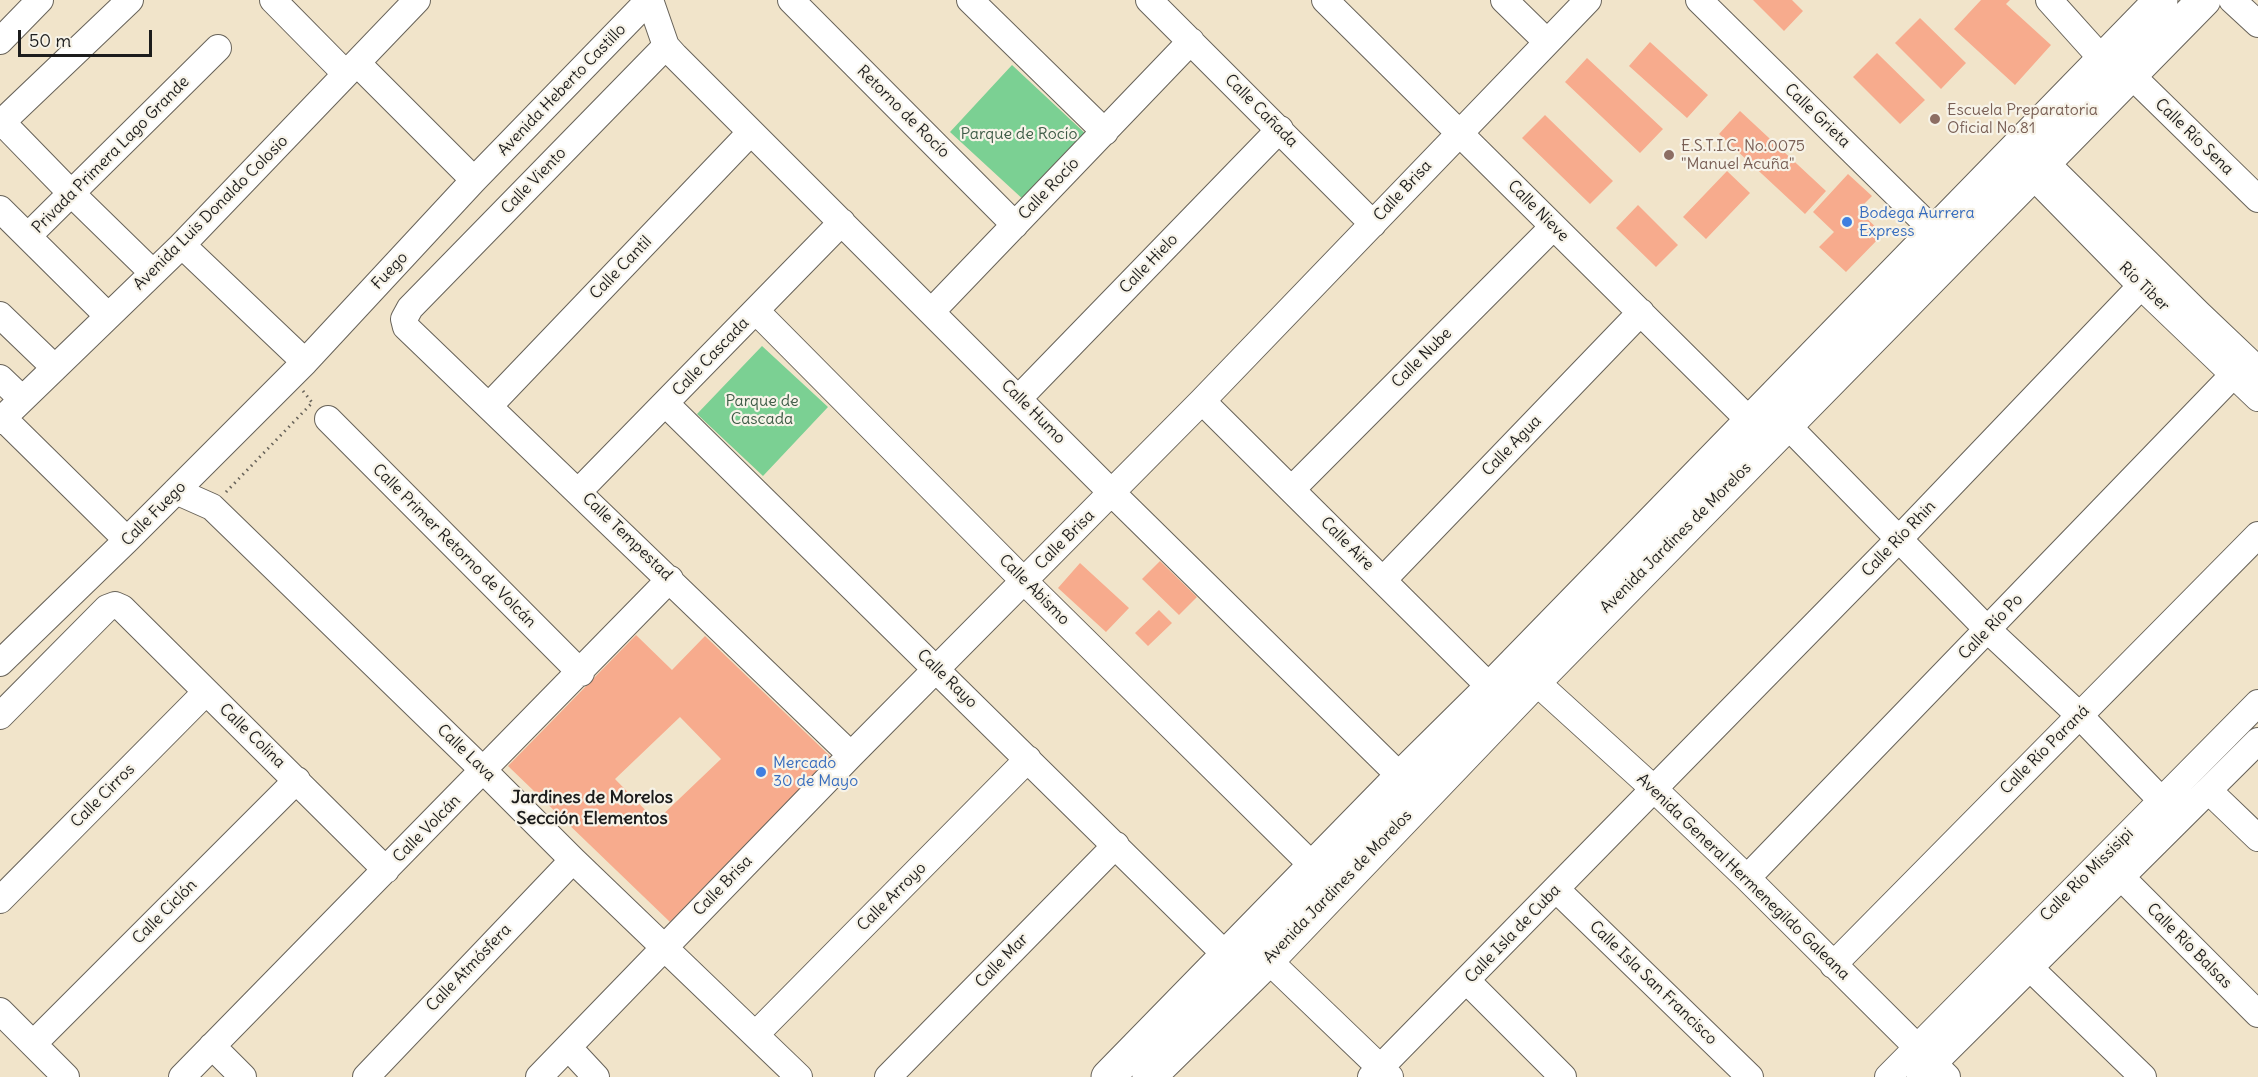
<!DOCTYPE html>
<meta charset="utf-8">
<style>
body{margin:0}
#map{position:relative;width:2258px;height:1077px;overflow:hidden;background:#f1e4ca;font-family:Delius,sans-serif}
canvas{display:block}
.scale{position:absolute;left:18px;top:30px;width:134px;height:27px;box-sizing:border-box;border:3px solid #1c1c1c;border-top:0;padding-left:8px;font-size:18px;line-height:21px;white-space:nowrap;color:#1c1c1c;-webkit-text-stroke:4px #f7f3e8;paint-order:stroke}
</style>
<div id="map">
<canvas width="2258" height="1077"></canvas>
<div class="scale">50 m</div>
</div>
<script>
const g = document.querySelector('canvas').getContext('2d');
g.lineJoin = 'round';
function fillPath(path, color) { g.fillStyle = color; g.fill(path, 'evenodd'); }
const poly = rows => new Path2D(rows.map(r => 'M' + r).join(''));
function trace(path, color, width, dash) { g.strokeStyle = color; g.lineWidth = width; g.lineCap = dash ? 'butt' : 'round'; g.setLineDash(dash || []); g.stroke(path); }
function write(font, color, halo, rows, align = 'center') {
  g.font = font + ' Delius,sans-serif'; g.lineWidth = 4.5; g.setLineDash([]); g.textBaseline = 'middle'; g.strokeStyle = halo; g.fillStyle = color; for (const [text, x, y, turn = 0] of rows) {
    g.save(); g.translate(x, y); g.rotate((+turn || 0) * Math.PI / 180); g.textAlign = isNaN(turn) ? turn : align; if (halo) g.strokeText(text, 0, 0); g.fillText(text, 0, 0); g.restore();
  }
}
fillPath(poly([
 [1012,65,1088,136,1026,202,950,132],
 [762,346,828,407,763,476,697,414]
]), '#7bd093');
fillPath(poly([
 [1753,0,1792,0,1803,11,1784,31],
 [1981,0,2010,0,2006,4,2051,45,2015,85,1954,29],
 [1920,18,1966,63,1941,89,1895,43],
 [1650,42,1708,95,1687,118,1629,66],
 [1877,53,1925,100,1900,124,1853,77],
 [1587,58,1663,129,1640,153,1565,82],
 [1740,111,1826,191,1805,214,1719,134],
 [1545,115,1613,181,1590,204,1522,138],
 [1727,171,1750,193,1706,239,1683,217],
 [1848,174,1872,196,1858,210,1883,234,1846,272,1819,247,1834,232,1813,212],
 [1638,205,1678,245,1656,267,1616,228],
 [1160,561,1197,597,1179,615,1142,579],
 [1080,563,1129,608,1106,632,1058,588],
 [1159,610,1172,623,1148,646,1135,633],
 [636,635,672,670,705,636,831,757,670,922,508,766],
 [680,717,721,759,656,821,615,779]
]), '#f7ab8d');
const minor = poly([
 [273,0,346,74],
 [650,0,666,46,675,56,1112,493,1401,777],
 [791,0,1015,225],
 [970,0,1105,132],
 [1149,0,1373,224],
 [1325,0,1751,422],
 [1504,0,1546,41],
 [1699,0,1936,233],
 [2049,0,2103,60],
 [2232,0,2258,24],
 [0,41,40,0],
 [666,46,410,308,404,319,406,327,851,755],
 [357,63,474,180],
 [2131,75,2258,199],
 [0,120,72,194,153,273],
 [2,122,130,0],
 [2045,162,2198,313,2258,370],
 [2032,175,2141,286,2258,398],
 [0,209,108,316],
 [28,236,218,48],
 [182,245,305,362],
 [756,311,1024,581,1314,867],
 [932,311,1191,41],
 [0,315,54,367],
 [0,378,22,399],
 [1019,398,1280,129],
 [1202,401,1491,688],
 [666,404,1227,956],
 [490,405,751,132],
 [3,418,127,540],
 [328,419,581,673],
 [0,421,182,245,417,0],
 [1787,425,1988,630,2079,715,2161,800],
 [1292,489,1553,227],
 [176,491,212,507,484,771,573,860,799,1077],
 [579,491,842,222],
 [1383,580,1641,312],
 [0,663,127,540,305,362,474,180,649,0],
 [1535,681,1654,789,1747,878,1947,1077],
 [0,716,107,608,115,605,122,608,386,870],
 [2209,791,2258,838],
 [2121,877,2258,1014],
 [1747,878,2234,374],
 [1556,889,1750,1077],
 [0,900,206,692],
 [1268,960,1390,1077],
 [1833,965,2258,535],
 [2029,967,2143,1077],
 [1467,981,1563,1077],
 [0,1011,66,1077],
 [756,1034,1028,759],
 [33,1044,297,780],
 [212,1046,243,1077],
 [568,1047,596,1077],
 [182,1077,670,579],
 [366,1077,573,860],
 [539,1077,851,755,1202,401,1588,0],
 [888,1077,1116,845],
 [1371,1077,1899,539,2141,286],
 [1888,1077,2258,703],
 [1920,1077,2258,741]
]);
const major = poly([
 [1108,1077,1401,777,1491,688,2161,0],
 [1149,1077,1268,960,1535,681,2204,0]
]);
trace(minor, '#676259', 28);
trace(major, '#676259', 35);
trace(poly([
 [303,391,314,405],
 [226,492,311,404]
]), '#676259', 3, [1.5, 4.5]);
trace(minor, '#fff', 26);
trace(major, '#fff', 33);
for (const [x, y, r, color] of [
 [1935,119,6,"#8d6e63"],
 [1669,155,6,"#8d6e63"],
 [1847,222,6,"#3f7fe0"],
 [761,772,6,"#3f7fe0"]
]) { const dot = new Path2D(); dot.arc(x, y, r, 0, 2 * Math.PI); g.fillStyle = color; g.fill(dot); trace(dot, '#f7f3e8', 2); }
write('16px', '#1c1c1c', '#f7f3e8', [
 ["Avenida Heberto Castillo",562,90,-46],
 ["Calle Cañada",1261,111,45],
 ["Retorno de Rocío",903,112,45],
 ["Calle Grieta",1817,116,44],
 ["Calle Río Sena",2194,137,44],
 ["Privada Primera Lago Grande",111,155,-45],
 ["Calle Viento",534,181,-46],
 ["Calle Rocío",1049,189,-46],
 ["Calle Brisa",1403,191,-47],
 ["Calle Nieve",1538,211,45],
 ["Avenida Luis Donaldo Colosio",211,213,-45],
 ["Calle Hielo",1149,264,-46],
 ["Calle Cantil",621,268,-46],
 ["Fuego",390,271,-47],
 ["Río Tiber",2144,287,44],
 ["Calle Cascada",711,357,-46],
 ["Calle Nube",1422,358,-45],
 ["Calle Humo",1033,412,45],
 ["Calle Agua",1512,446,-46],
 ["Calle Fuego",154,514,-45],
 ["Calle Tempestad",627,537,44],
 ["Avenida Jardines de Morelos",1676,538,-45],
 ["Calle Río Rhin",1899,539,-46],
 ["Calle Brisa",1065,540,-45],
 ["Calle Aire",1347,544,45],
 ["Calle Primer Retorno de Volcán",454,546,45],
 ["Calle Abismo",1034,590,45],
 ["Calle Río Po",1991,627,-46],
 ["Calle Rayo",947,679,44],
 ["Calle Colina",252,736,44],
 ["Calle Río Paraná",2045,750,-45],
 ["Calle Lava",466,753,44],
 ["Calle Cirros",103,796,-45],
 ["Calle Volcán",427,829,-45],
 ["Calle Río Missisipi",2087,875,-45],
 ["Avenida General Hermenegildo Galeana",1743,877,44],
 ["Calle Brisa",723,886,-46],
 ["Avenida Jardines de Morelos",1338,887,-46],
 ["Calle Arroyo",892,897,-45],
 ["Calle Ciclón",165,912,-45],
 ["Calle Isla de Cuba",1513,934,-46],
 ["Calle Río Balsas",2189,946,45],
 ["Calle Mar",1002,961,-46],
 ["Calle Atmósfera",469,968,-46],
 ["Calle Isla San Francisco",1653,983,44]
]);
write('16px', '#785e54', '#f7f3e8', [
 ["Escuela Preparatoria",1947,110],
 ["Oficial No.81",1947,128],
 ["E.S.T.I.C. No.0075",1681,146],
 ["\"Manuel Acuña\"",1681,164]
], 'left');
write('16px', '#3d5b46', '#f7f3e8', [
 ["Parque de Rocío",1019,134],
 ["Parque de",762,401],
 ["Cascada",762,419]
]);
write('16px', '#366cbe', '#f7f3e8', [
 ["Bodega Aurrera",1859,213],
 ["Express",1859,231],
 ["Mercado",773,763],
 ["30 de Mayo",773,781]
], 'left');
write('bold 18px', '#1c1c1c', '#f7f3e8', [
 ["Jardines de Morelos",592,798],
 ["Sección Elementos",592,819]
]);
</script>
